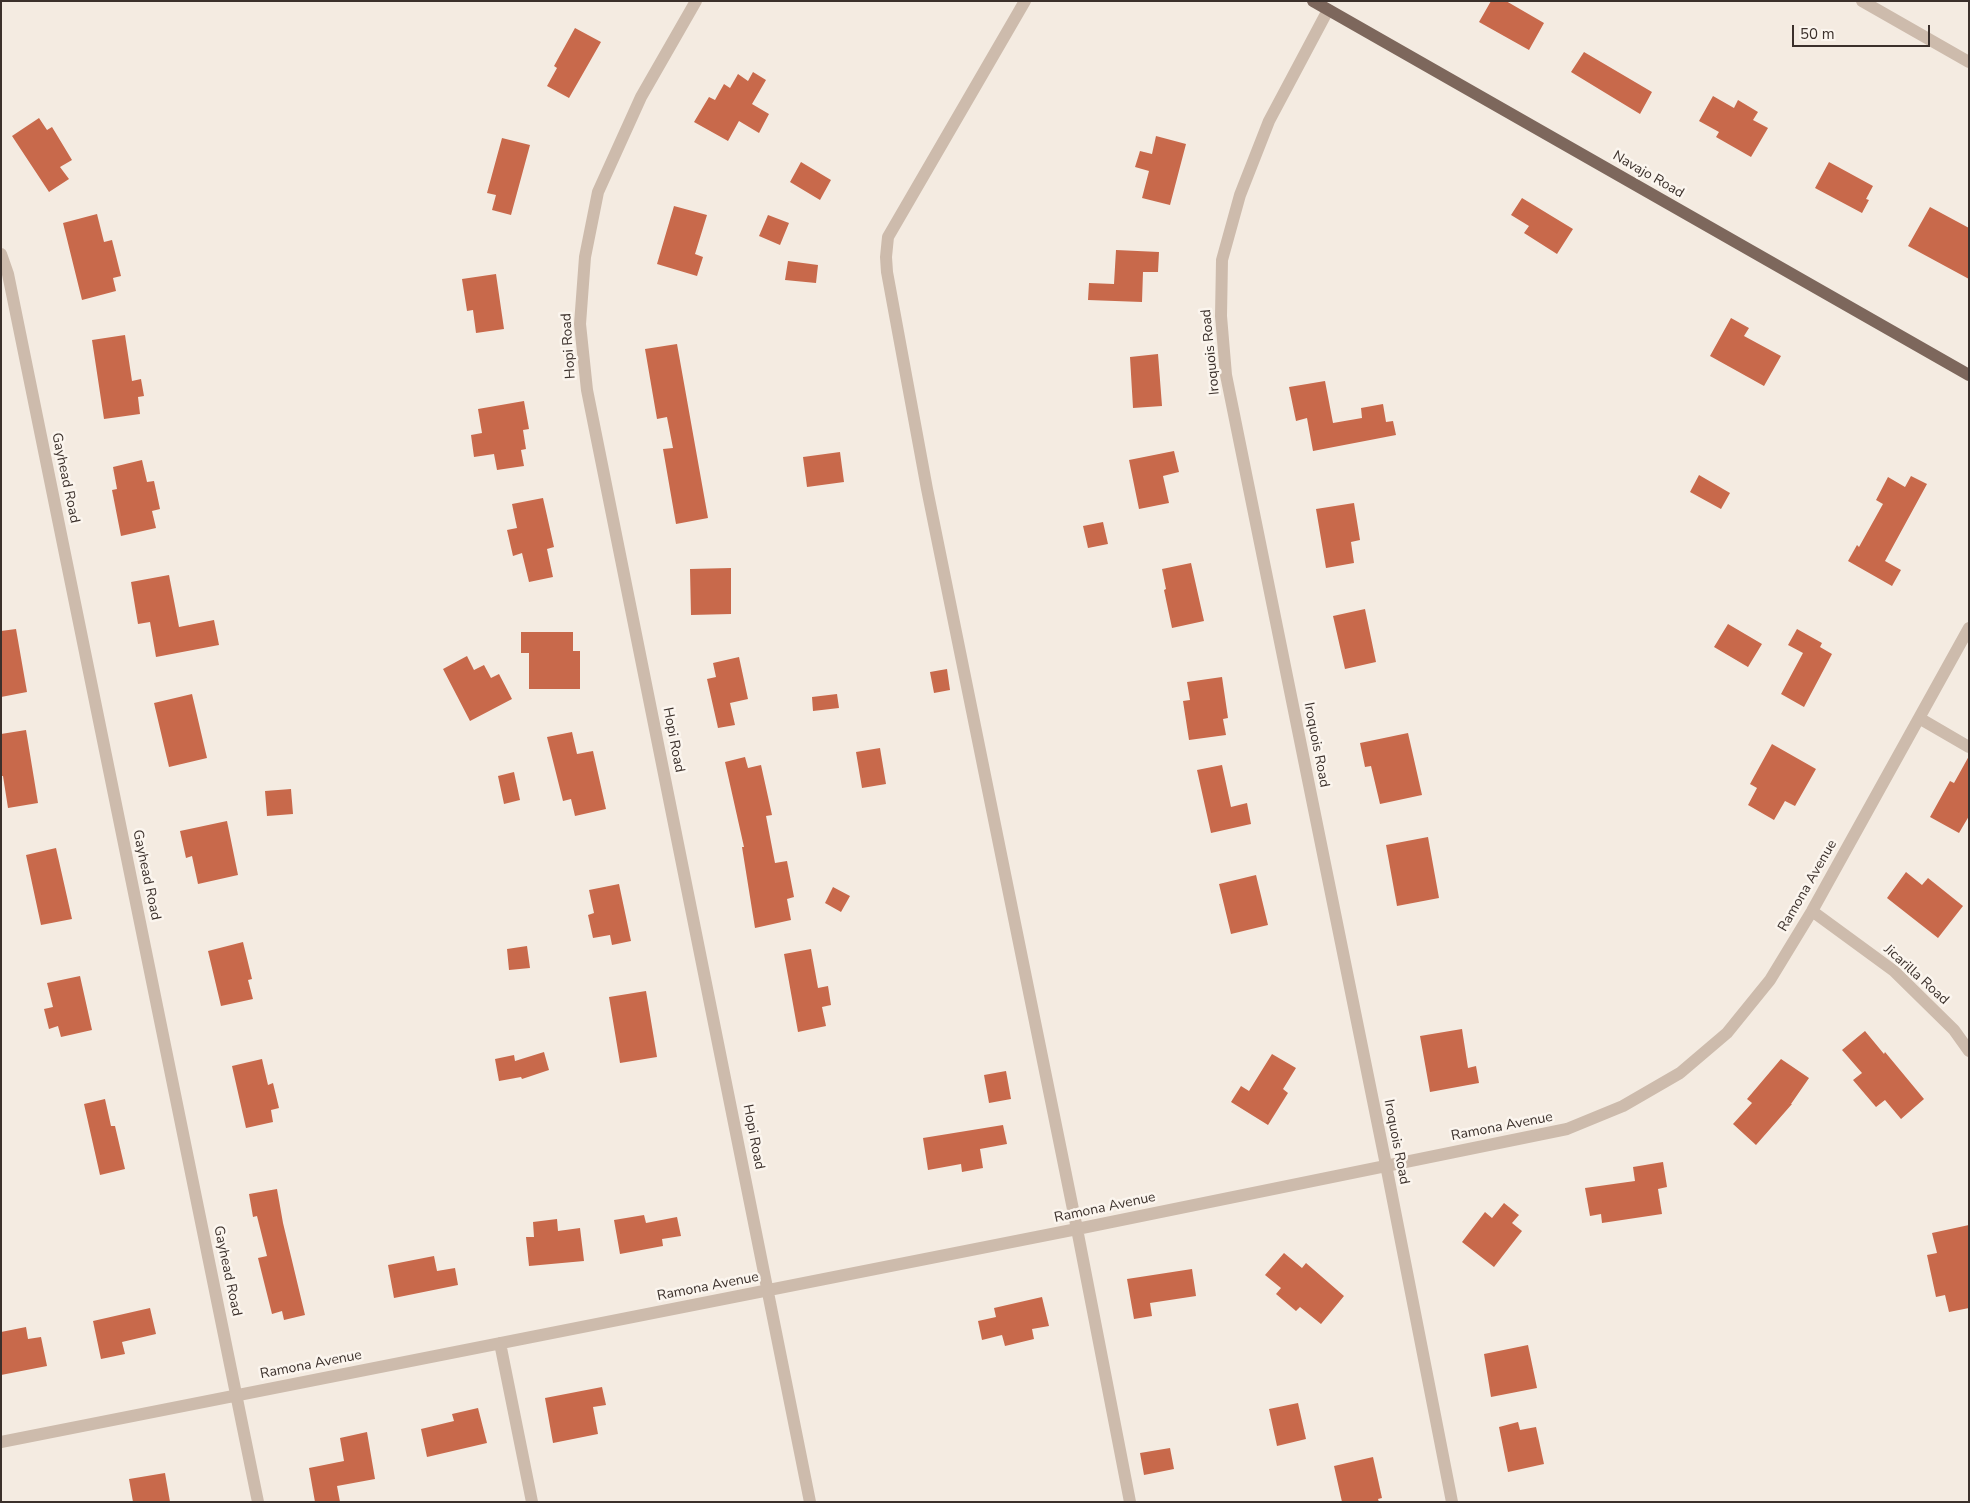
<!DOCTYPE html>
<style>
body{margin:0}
#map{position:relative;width:1970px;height:1503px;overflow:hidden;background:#f4ebe1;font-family:"Nunito Sans",sans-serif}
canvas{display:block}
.frame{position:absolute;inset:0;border:2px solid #3b302b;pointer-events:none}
.scale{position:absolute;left:1792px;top:25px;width:138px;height:22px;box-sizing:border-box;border:2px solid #3b302b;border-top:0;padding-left:6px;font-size:15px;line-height:18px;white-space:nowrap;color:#3b302b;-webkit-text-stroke:4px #fbf5ee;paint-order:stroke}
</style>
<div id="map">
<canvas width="1970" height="1503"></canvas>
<div class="frame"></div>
<div class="scale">50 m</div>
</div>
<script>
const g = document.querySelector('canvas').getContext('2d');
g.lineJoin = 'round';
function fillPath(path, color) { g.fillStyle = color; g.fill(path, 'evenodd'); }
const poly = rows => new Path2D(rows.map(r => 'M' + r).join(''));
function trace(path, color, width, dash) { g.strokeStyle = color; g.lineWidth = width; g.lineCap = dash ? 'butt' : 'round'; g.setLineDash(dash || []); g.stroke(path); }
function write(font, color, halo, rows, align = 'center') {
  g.font = font + ' "Nunito Sans",sans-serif'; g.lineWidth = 5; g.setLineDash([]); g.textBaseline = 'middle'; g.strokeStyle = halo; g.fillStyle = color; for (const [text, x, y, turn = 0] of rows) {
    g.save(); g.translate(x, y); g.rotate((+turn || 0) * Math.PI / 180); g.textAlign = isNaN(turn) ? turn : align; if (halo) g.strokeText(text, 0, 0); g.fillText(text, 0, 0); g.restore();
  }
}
fillPath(poly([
 [1491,1,1506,1,1544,23,1529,50,1479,22],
 [575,28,601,42,569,98,547,86,557,68,554,66],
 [1584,52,1652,92,1640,114,1571,72],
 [753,72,766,80,752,104,769,114,759,133,739,121,728,141,694,122,709,97,715,100,724,84,730,88,738,74,748,81],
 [1713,96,1734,108,1738,100,1758,112,1753,120,1768,128,1751,157,1716,137,1719,132,1699,121],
 [39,118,47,130,52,127,72,160,60,167,69,179,49,192,12,136],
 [1156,136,1186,144,1170,205,1142,198,1149,171,1135,167,1140,151,1152,154],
 [502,138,530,145,511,215,492,210,496,195,487,193],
 [801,162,831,180,820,200,790,182],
 [1829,162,1873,186,1866,199,1869,200,1862,213,1815,188],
 [1522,198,1573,229,1557,254,1524,233,1529,226,1511,215],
 [674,206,707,215,695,254,703,257,697,276,657,264],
 [1930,207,1969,228,1969,279,1908,246],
 [97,214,104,242,112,240,121,276,113,278,116,291,82,300,63,223],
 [768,215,789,223,780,245,759,236],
 [1116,250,1159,252,1158,272,1143,272,1142,302,1088,300,1089,283,1114,284],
 [788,261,818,265,816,283,785,280],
 [496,274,504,329,476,333,473,310,467,311,462,279],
 [1731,318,1749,328,1744,336,1781,356,1764,386,1710,356],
 [125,335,132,381,141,379,144,396,138,397,140,414,104,419,92,340],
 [677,344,708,518,676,524,663,449,673,448,667,417,657,419,645,349],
 [1158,354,1162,406,1133,408,1130,357],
 [1325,381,1333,423,1362,418,1361,408,1383,404,1386,422,1393,421,1396,435,1313,451,1307,418,1296,421,1289,387],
 [524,401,529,429,523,430,526,449,521,450,524,466,497,470,494,454,474,457,471,435,482,433,478,409],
 [1174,451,1179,472,1163,476,1169,503,1139,509,1129,460],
 [840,452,844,482,807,487,803,457],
 [142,460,147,482,154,481,160,509,152,511,156,528,121,536,112,490,117,489,113,467],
 [1699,475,1730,493,1721,509,1690,492],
 [1911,476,1927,484,1885,561,1901,570,1892,586,1848,561,1857,545,1859,547,1883,504,1876,500,1888,477,1905,487],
 [543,498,554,547,547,549,553,577,529,582,522,553,513,556,507,530,517,528,512,504],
 [1354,503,1360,540,1351,542,1354,563,1326,568,1316,509],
 [1103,522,1108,544,1088,548,1083,526],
 [1191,563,1204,621,1172,628,1164,590,1166,589,1162,569],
 [731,568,731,614,691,615,690,569],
 [169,575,179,627,214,620,219,645,156,657,150,622,138,624,131,582],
 [1365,609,1376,662,1345,669,1333,616],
 [1728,624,1762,644,1748,667,1714,647],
 [16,629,27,692,1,697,1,631],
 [1797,629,1822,643,1820,647,1832,654,1804,707,1781,694,1803,653,1788,645],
 [521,632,573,632,573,651,580,651,580,689,529,689,529,653,521,653],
 [467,656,474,670,484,665,491,678,499,674,512,699,470,721,443,669],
 [739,657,748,699,730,703,735,725,718,728,707,679,716,677,713,663],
 [947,669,950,690,934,693,930,672],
 [1222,677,1228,718,1223,719,1226,735,1189,740,1183,701,1190,700,1187,682],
 [192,694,207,758,169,767,154,703],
 [837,694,839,708,813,711,812,697],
 [26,730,38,803,8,808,3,776,1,776,1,734],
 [572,732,577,754,593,751,606,809,575,816,571,799,563,801,547,737],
 [1408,733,1422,795,1380,804,1371,766,1365,767,1360,743],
 [1772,744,1816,769,1795,806,1785,801,1774,820,1748,805,1757,788,1750,784],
 [880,748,886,784,862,788,856,752],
 [1969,756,1969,816,1959,833,1930,817,1950,781,1954,783],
 [745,757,748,768,761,765,772,815,766,816,775,863,787,861,794,897,787,899,791,920,755,928,742,847,744,847,725,762],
 [1222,765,1231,807,1247,803,1251,824,1211,833,1197,770],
 [514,772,520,800,504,804,498,776],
 [291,789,293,814,267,816,265,791],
 [227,821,238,875,198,884,192,856,186,858,180,831],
 [1428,837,1439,898,1397,906,1386,845],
 [56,848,72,919,41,925,26,855],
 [1906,872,1922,885,1928,878,1963,906,1938,938,1887,898],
 [1256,875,1268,925,1231,934,1219,884],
 [619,884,631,941,612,945,610,935,593,938,588,915,594,913,589,890],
 [833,887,850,896,841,912,825,903],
 [243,942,252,979,248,980,253,999,221,1006,208,951],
 [527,946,530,968,509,970,507,949],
 [811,949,818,988,828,986,831,1005,822,1007,826,1026,798,1032,784,954],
 [80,976,92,1030,61,1037,58,1026,49,1029,44,1009,53,1007,47,983],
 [646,991,657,1057,620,1063,609,997],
 [1462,1029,1468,1068,1476,1066,1479,1083,1430,1092,1420,1036],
 [1865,1031,1884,1054,1885,1052,1924,1099,1901,1119,1885,1100,1876,1107,1853,1080,1862,1073,1842,1050],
 [544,1052,549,1070,522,1079,521,1077,499,1081,495,1059,514,1055,515,1061],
 [1272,1054,1296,1068,1283,1089,1288,1093,1268,1125,1231,1102,1241,1086,1249,1091],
 [262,1059,268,1085,273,1083,279,1108,271,1110,273,1122,246,1128,232,1066],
 [1781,1059,1809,1078,1791,1104,1792,1104,1756,1145,1733,1124,1752,1103,1747,1099],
 [1006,1071,1011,1099,989,1103,984,1075],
 [105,1099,111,1126,115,1126,125,1169,100,1175,84,1104],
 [1003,1125,1007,1144,980,1149,983,1168,962,1172,961,1164,928,1170,923,1138],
 [1663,1162,1667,1187,1658,1189,1662,1214,1602,1223,1601,1214,1590,1216,1585,1188,1635,1181,1633,1167],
 [277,1189,283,1223,305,1315,284,1320,282,1311,272,1314,258,1258,267,1256,257,1216,253,1217,249,1194],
 [1504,1203,1519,1215,1512,1223,1522,1231,1494,1267,1462,1242,1485,1212,1492,1218],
 [644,1215,646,1223,677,1217,681,1236,662,1239,663,1246,620,1254,614,1220],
 [557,1219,558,1231,580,1228,584,1261,529,1266,526,1237,534,1237,533,1222],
 [1969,1225,1969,1308,1949,1312,1945,1295,1936,1297,1927,1255,1937,1253,1932,1233],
 [1284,1253,1302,1268,1306,1263,1344,1296,1321,1324,1300,1307,1296,1311,1276,1294,1281,1288,1265,1275],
 [434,1256,437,1271,455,1268,458,1285,394,1298,388,1265],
 [1192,1269,1196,1296,1150,1303,1152,1316,1134,1319,1127,1279],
 [1042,1297,1049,1326,1032,1329,1034,1339,1005,1346,1002,1335,982,1340,978,1321,996,1317,994,1308],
 [150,1308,156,1334,122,1342,125,1354,101,1359,93,1321],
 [26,1327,28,1339,41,1337,47,1366,1,1375,1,1332],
 [1528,1345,1537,1388,1491,1397,1484,1354],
 [602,1387,606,1405,593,1407,598,1434,553,1443,545,1398],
 [1298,1403,1306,1439,1277,1446,1269,1409],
 [478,1408,487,1443,427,1457,421,1429,454,1421,452,1414],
 [1518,1422,1520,1430,1536,1427,1544,1464,1508,1472,1499,1427],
 [367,1432,375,1479,337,1486,340,1502,315,1502,309,1468,344,1461,340,1438],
 [1170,1448,1174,1469,1144,1475,1140,1453],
 [1373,1457,1382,1498,1378,1499,1379,1502,1342,1502,1334,1466],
 [165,1473,170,1502,133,1502,129,1479]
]), '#c8694b');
trace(poly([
 [696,1,641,97,598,192,585,257,580,324,587,390,810,1502],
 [1025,1,888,237,886,257,887,272,927,489,1077,1229,1130,1502],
 [1862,1,1969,62],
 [1328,10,1269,121,1240,195,1222,260,1221,316,1226,375,1386,1165,1452,1502],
 [1,254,8,274,258,1502],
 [1919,718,1969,747],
 [1812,911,1894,971,1954,1030,1969,1051],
 [500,1343,532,1502],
 [1,1442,1077,1229,1567,1129,1623,1106,1680,1073,1727,1033,1770,980,1812,911,1969,628]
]), '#cdbbac', 12);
trace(poly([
 [1313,1,1969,375]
]), '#7d675c', 12);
write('14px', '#3b302b', '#fbf5ee', [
 ["Navajo Road",1648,175,30],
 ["Hopi Road",569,346,-94],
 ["Iroquois Road",1211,352,-96],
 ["Gayhead Road",65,478,78],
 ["Hopi Road",673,740,79],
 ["Iroquois Road",1316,745,79],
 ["Gayhead Road",146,875,78],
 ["Ramona Avenue",1808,886,-60],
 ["Jicarilla Road",1916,975,42],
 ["Ramona Avenue",1502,1127,-11],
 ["Hopi Road",753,1137,79],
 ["Iroquois Road",1396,1142,79],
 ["Ramona Avenue",1105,1208,-12],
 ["Gayhead Road",227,1271,78],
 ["Ramona Avenue",708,1287,-11],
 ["Ramona Avenue",311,1365,-11]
]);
</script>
